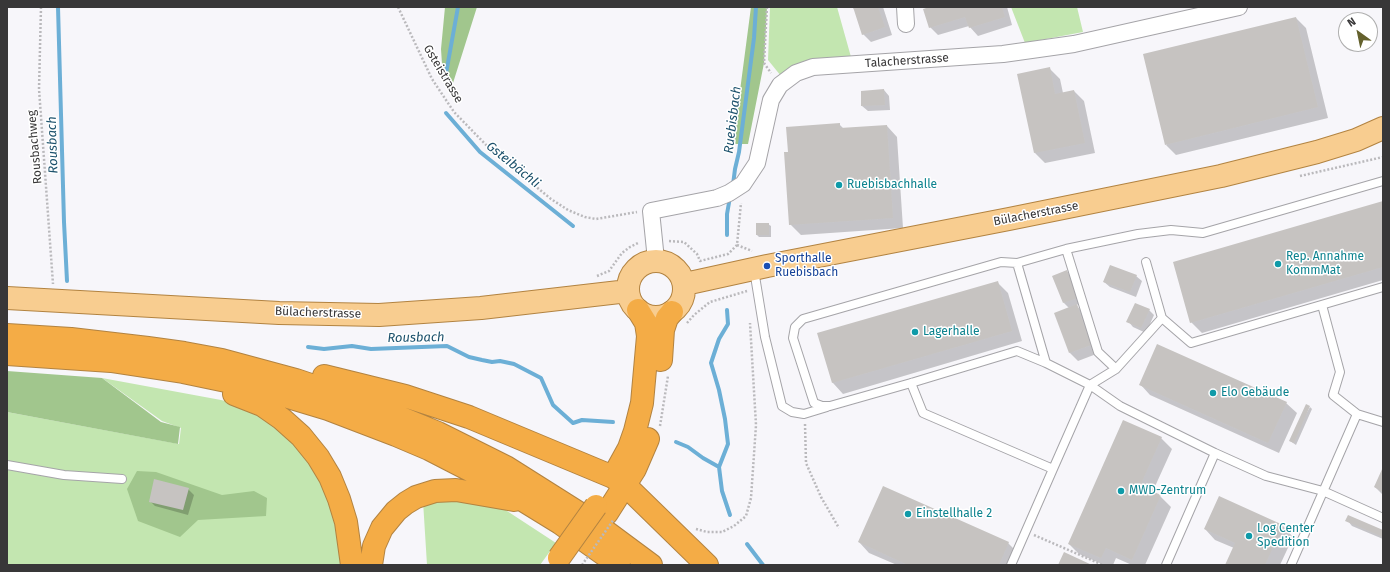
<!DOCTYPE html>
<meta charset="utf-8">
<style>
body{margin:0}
#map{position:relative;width:1390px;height:572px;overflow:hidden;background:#f7f6fa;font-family:"Fira Sans",sans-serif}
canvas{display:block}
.frame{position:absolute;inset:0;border:8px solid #383738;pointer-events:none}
.north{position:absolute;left:1338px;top:12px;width:40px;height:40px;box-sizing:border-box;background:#fff;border:1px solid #afafaf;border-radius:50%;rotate:327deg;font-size:11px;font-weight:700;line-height:16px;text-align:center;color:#383738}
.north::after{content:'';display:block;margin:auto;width:14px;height:18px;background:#64612d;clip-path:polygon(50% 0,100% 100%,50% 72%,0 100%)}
</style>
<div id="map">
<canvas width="1390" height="572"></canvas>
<div class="frame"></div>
<div class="north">N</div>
</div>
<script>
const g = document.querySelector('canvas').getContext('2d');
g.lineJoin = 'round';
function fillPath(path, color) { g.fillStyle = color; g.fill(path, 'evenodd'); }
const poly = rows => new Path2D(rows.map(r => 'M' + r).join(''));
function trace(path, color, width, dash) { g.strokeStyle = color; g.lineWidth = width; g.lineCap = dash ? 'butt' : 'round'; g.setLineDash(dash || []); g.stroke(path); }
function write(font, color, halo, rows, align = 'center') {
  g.font = font + ' "Fira Sans",sans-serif'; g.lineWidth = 3; g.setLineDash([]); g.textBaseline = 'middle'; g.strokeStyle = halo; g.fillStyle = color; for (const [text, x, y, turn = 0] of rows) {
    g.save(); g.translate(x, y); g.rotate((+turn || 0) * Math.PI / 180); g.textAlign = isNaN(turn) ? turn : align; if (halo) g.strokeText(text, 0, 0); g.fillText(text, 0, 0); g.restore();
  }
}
fillPath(poly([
 [770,7,837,7,851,57,781,76,768,60],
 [1011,7,1077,7,1083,32,1025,43],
 [102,378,221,400,248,407,304,446,333,498,346,565,7,565,7,412,179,444,181,428,162,421],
 [437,497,504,509,556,543,540,565,427,565,423,501]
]), '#c3e6b0');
fillPath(poly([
 [445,7,477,7,453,83,442,64,441,49],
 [751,7,767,7,764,63,748,144,733,144],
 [7,371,102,378,161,422,180,427,178,444,7,412],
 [137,471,156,472,222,495,254,491,267,498,266,516,198,520,180,537,138,521,127,489]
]), '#a1c68d');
fillPath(poly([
 [852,7,883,7,892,35,871,42,863,34,855,10],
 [932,7,1007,7,1012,25,978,36,969,26,938,35,930,27],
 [1296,18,1306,28,1328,118,1176,155,1166,145],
 [1049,68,1060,79,1063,93,1074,91,1084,101,1095,153,1045,163,1035,153],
 [884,90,889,96,890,110,868,111,862,106],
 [839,124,844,129,887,126,897,137,903,228,801,235,790,224,789,153],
 [1383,202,1383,280,1202,333,1191,322],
 [768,224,771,226,771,237,759,237,757,235],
 [1067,272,1072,277,1082,303,1076,305,1084,314,1099,353,1078,361,1070,353,1056,313,1069,308,1064,303],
 [1136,276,1142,281,1136,297,1110,287,1104,282],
 [997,282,1008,293,1022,341,843,394,833,383,818,334],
 [1149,310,1154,315,1146,333,1133,327,1128,321],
 [1140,384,1286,403,1297,413,1279,453,1150,395],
 [1310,407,1312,409,1296,445,1290,441],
 [1161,438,1172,449,1152,493,1160,496,1171,507,1145,565,1132,565,1116,558,1113,565,1104,565,1079,554,1069,544],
 [1383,469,1383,495,1375,487],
 [188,489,194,495,188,515,155,506,150,501],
 [1219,498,1283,526,1293,537,1280,565,1226,565,1234,548,1215,540,1205,529],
 [1347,520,1383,531,1383,539,1352,526],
 [859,542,1008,543,1019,554,1014,565,897,565,869,553]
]), '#0003');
trace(poly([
 [58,7,64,222,67,281],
 [445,79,458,7],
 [446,113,480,152,573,226],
 [733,185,735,169,739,152,754,38,756,7],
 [727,235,727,214,730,197],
 [727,310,728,324,719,339,711,363,719,390,725,419,728,444,719,467,722,491,730,515],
 [308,347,324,349,352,346,371,349,447,346,469,357,482,360,492,362,500,361,514,364,541,378,553,405,573,423,582,420,613,422],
 [676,442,688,447,703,458,719,467],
 [747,544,763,565]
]), '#6cafd6', 4);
fillPath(poly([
 [853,7,878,7,885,27,862,35],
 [929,7,1002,7,1005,17,969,28,965,17,929,28,923,9],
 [1296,17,1318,107,1165,145,1143,54],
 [1050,67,1055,94,1074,90,1085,143,1034,153,1017,74],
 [884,89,885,105,861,106,861,91],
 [840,123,840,128,887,125,893,218,789,225,784,152,788,152,786,127],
 [1383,201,1383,267,1190,323,1173,262],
 [756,223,769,223,769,235,756,235],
 [1110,265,1137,275,1130,292,1103,282],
 [1067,270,1078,298,1063,303,1052,276],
 [998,281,1012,331,832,383,817,333],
 [1135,303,1150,309,1141,328,1126,322],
 [1077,304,1091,345,1069,353,1054,313],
 [1157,344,1287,402,1268,443,1139,385],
 [1306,404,1310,406,1294,443,1289,441],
 [1123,420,1162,437,1140,486,1161,495,1132,560,1106,548,1101,558,1068,544],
 [1383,467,1383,492,1374,487],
 [154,479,189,488,183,510,149,502],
 [883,486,1009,542,999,565,908,565,858,542],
 [1219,496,1283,525,1265,565,1225,565,1235,543,1204,529],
 [1348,515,1383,530,1383,537,1345,521],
 [1064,552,1092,565,1058,565]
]), '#c6c3c1');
const lane = poly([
 [1066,249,1098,352,1116,369],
 [1017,263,1066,249,1138,234,1171,230,1203,233,1383,181],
 [754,270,765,337,782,406,792,412,804,414,827,407],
 [1322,305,1340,372,1333,395,1357,414,1383,422],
 [1162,318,1191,343,1383,287],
 [1046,363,1017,263,1001,262,803,319,795,327,793,338,814,403,822,406,830,406,911,383,1017,351,1046,363,1090,385,1120,406,1215,453,1266,476,1323,491,1383,518],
 [911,383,923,413,1053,469,1011,565],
 [7,465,64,475,122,479],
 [1053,469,1090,385,1116,369,1162,318,1146,262],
 [1166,565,1215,453],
 [1291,565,1357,414]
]);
const street = poly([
 [905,7,906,24],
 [656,260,651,211,717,198,729,193,743,184,757,163,771,100,780,85,796,73,813,67,1003,54,1074,44,1239,7]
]);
const primary = poly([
 '628 289a28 28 0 1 1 56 0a28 28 0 1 1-56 0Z',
 [685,284,767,266,1009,219,1221,176,1317,152,1356,140,1383,128],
 [7,298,279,313,379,315,481,308,628,291]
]);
const highway = poly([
 [7,335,71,339,148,348,184,353,222,360,296,380,367,404,438,433,506,467,593,522,651,565],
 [7,354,111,361,183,372,255,387,328,409,396,435,429,449,495,483,560,523,619,565],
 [661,360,663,330,667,318,672,312],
 [324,376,405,396,469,417,613,477,629,448,635,431,642,403,648,336,646,323,638,310],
 [234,394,262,405,282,419,301,436,318,457,330,477,339,499,346,522,352,565],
 [613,477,625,485,707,565],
 [607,513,635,469,648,439],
 [371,565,374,546,382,528,396,511,406,503,416,497,435,491,456,490,514,500]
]);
trace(lane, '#a5a4a8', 10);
trace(street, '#a5a4a8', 18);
trace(primary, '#b28341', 24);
trace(highway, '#b28341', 24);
trace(poly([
 [41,7,39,89,53,284],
 [398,7,432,79,454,112,491,150,551,199,568,210,585,217,596,219,637,212],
 [767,7,764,63,771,73],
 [1300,176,1383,157],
 [669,241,684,242,697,254,700,261,728,254,737,245,741,203],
 [737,245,752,251],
 [597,276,609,271,622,253,630,247,638,243],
 [687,323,694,315,710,302,747,291],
 [805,424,806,463,821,497,839,528],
 [660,426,668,376],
 [696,529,707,532,722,532,734,526,746,516,751,498,756,425,750,323],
 [1034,535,1103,565]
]), '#bab9bc', 2.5, [2, 2]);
trace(lane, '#fff', 8);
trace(street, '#fff', 16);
trace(primary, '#f8cd90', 22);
trace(highway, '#f4ac46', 22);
const highwayBridge = poly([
 [559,558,596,506]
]);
trace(highwayBridge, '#b28341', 24, []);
trace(poly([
 [582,565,614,519]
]), '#bab9bc', 2.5, [2, 2]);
trace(highwayBridge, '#f4ac46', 22);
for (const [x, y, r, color] of [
 [839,185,4,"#0f9aa8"],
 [1278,264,4,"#0f9aa8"],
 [767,266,4,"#1a4fb4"],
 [915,332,4,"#0f9aa8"],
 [1213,393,4,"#0f9aa8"],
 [1121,491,4,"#0f9aa8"],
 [908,514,4,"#0f9aa8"],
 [1249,536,4,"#0f9aa8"]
]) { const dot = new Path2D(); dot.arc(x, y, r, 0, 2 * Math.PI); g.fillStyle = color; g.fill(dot); trace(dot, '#fff', 1.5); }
write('12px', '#383738', '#fff', [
 ["Talacherstrasse",907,61,-4],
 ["Gsteistrasse",443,74,59],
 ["Rousbachweg",35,147,-95],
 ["Bülacherstrasse",1036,214,-11],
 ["Bülacherstrasse",318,313,2]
]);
write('12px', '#0d838f', '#fff', [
 ["Ruebisbachhalle",847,185],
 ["Rep. Annahme",1286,257],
 ["KommMat",1286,271],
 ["Lagerhalle",923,332],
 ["Elo Gebäude",1221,393],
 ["MWD-Zentrum",1129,491],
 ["Einstellhalle 2",916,514],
 ["Log Center",1257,529],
 ["Spedition",1257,543]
], 'left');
write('12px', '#164399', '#fff', [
 ["Sporthalle",775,259],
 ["Ruebisbach",775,273]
], 'left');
write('italic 13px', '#1c516c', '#fff', [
 ["Ruebisbach",733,120,-83],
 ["Rousbach",53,145,-92],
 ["Gsteibächli",513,165,39],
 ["Rousbach",416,338,-1]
]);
</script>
